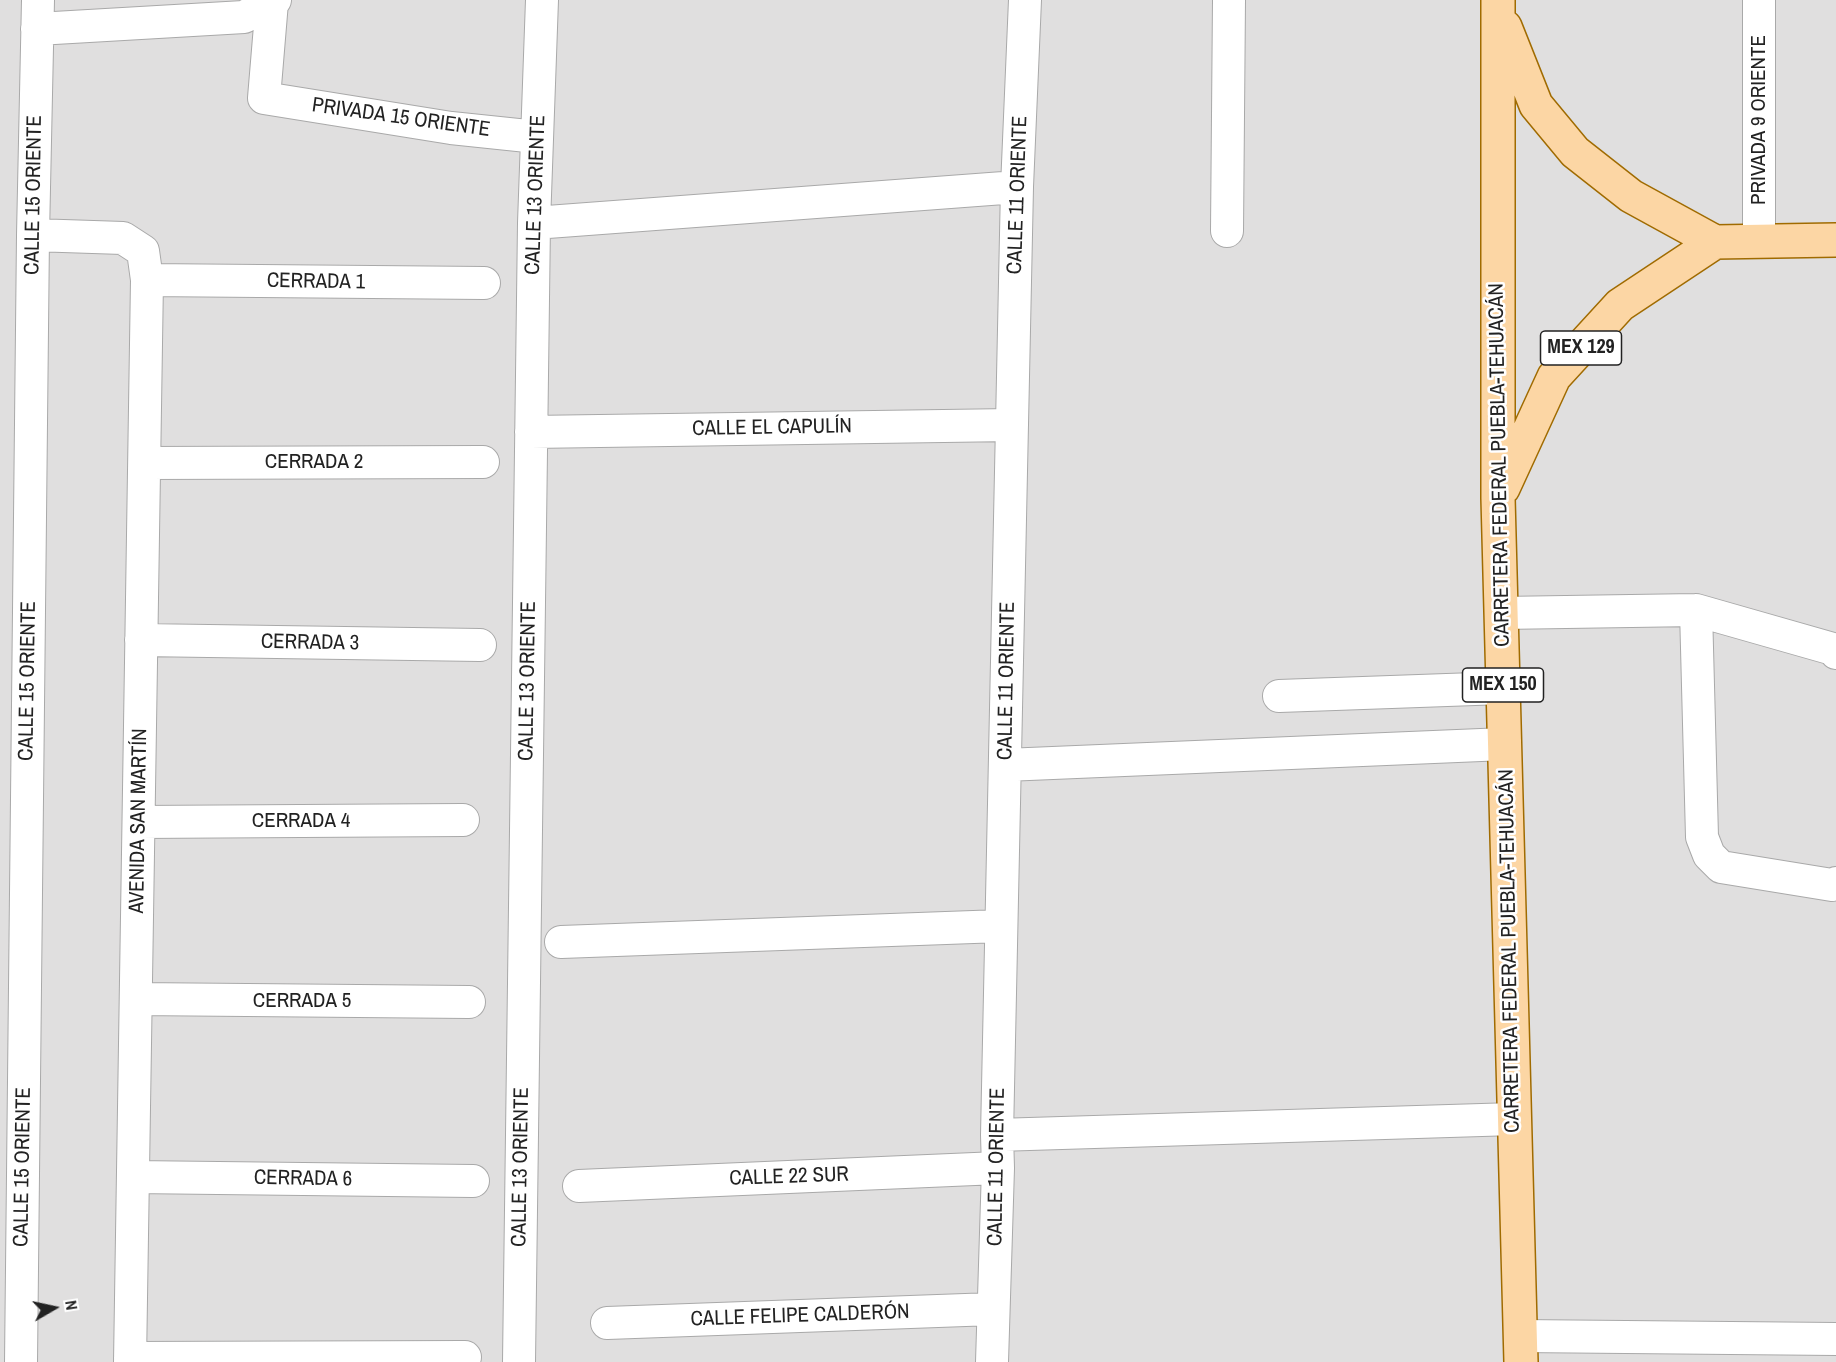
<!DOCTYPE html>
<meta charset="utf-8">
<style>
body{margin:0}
#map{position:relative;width:1836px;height:1362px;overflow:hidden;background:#f2efe9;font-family:"Archivo Narrow",sans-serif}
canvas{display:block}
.north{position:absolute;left:24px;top:1278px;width:60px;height:60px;-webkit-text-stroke:4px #fff;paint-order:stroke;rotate:81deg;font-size:16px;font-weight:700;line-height:24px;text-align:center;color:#222}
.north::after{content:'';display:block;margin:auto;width:21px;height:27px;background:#222;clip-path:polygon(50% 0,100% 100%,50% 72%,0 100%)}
</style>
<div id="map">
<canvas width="1836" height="1362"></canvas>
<div class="north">N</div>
</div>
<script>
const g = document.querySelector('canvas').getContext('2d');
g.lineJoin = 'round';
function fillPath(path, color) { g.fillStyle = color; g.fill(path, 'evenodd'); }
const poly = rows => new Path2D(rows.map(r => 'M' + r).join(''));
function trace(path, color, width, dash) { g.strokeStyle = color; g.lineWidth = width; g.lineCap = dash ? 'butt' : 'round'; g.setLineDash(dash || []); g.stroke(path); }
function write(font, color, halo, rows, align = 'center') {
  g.font = font + ' "Archivo Narrow",sans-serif'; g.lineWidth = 5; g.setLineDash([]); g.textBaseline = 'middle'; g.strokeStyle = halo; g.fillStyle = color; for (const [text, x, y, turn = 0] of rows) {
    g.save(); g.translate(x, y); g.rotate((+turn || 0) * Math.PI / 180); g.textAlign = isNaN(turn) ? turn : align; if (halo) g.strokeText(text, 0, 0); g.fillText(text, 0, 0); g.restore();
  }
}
fillPath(poly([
 [0,0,1836,0,1836,1362,0,1362]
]), '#e0dfdf');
const minor = poly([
 [1759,0,1759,241],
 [272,2,264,98,451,128,537,137],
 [37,29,244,17,275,0],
 [534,223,1017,187],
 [1227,231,1229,0],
 [33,235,123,238,143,251,147,280,130,1362],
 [147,280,484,283],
 [531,432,1012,425],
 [145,463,483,462],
 [1696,610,1702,837,1709,855,1721,867,1832,885,1836,883],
 [1501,613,1696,610,1833,649,1836,653],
 [141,640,480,645],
 [1279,696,1503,688],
 [1005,765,1505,744],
 [139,822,463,820],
 [561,942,1001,926],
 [136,999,469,1002],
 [997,1135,1514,1119],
 [133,1177,473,1181],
 [579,1186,998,1168],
 [607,1323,993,1309],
 [1520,1336,1836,1339],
 [130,1358,465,1357],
 [21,1362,33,235,38,0],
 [519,1362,534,223,542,0],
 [992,1362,998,1168,997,1135,1017,187,1025,0]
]);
const major = poly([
 [1498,0,1498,498,1521,1362],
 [1505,27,1536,105,1575,152,1631,196,1715,242,1836,240],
 [1503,488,1554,377,1620,305,1715,242]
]);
trace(minor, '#a9a9a9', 34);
trace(major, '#a06b00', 36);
trace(minor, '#fff', 32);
trace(major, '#fcd6a4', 33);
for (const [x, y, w] of [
 [1581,348,81],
 [1503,685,81]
]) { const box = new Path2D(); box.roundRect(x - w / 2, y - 17, w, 34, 4.5); g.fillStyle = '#fff'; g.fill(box); trace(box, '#222', 1.5); }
write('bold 20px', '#222', null, [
 ["MEX 129",1581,348],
 ["MEX 150",1503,685]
]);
write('21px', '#222', '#fff', [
 ["PRIVADA 15 ORIENTE",401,118,8],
 ["PRIVADA 9 ORIENTE",1759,120,-90],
 ["CALLE 15 ORIENTE",34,195,-89],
 ["CALLE 13 ORIENTE",536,195,-88],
 ["CALLE 11 ORIENTE",1018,195,-88],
 ["CERRADA 1",316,282,1],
 ["CALLE EL CAPULÍN",772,428,-1],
 ["CERRADA 2",314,462],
 ["CARRETERA FEDERAL PUEBLA-TEHUACÁN",1500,465,-91],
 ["CERRADA 3",310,643,1],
 ["CALLE 15 ORIENTE",28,681,-89],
 ["CALLE 13 ORIENTE",528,681,-89],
 ["CALLE 11 ORIENTE",1007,681,-89],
 ["AVENIDA SAN MARTÍN",139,821,-89],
 ["CERRADA 4",301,821],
 ["CARRETERA FEDERAL PUEBLA-TEHUACÁN",1510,951,-91],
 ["CERRADA 5",302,1001],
 ["CALLE 15 ORIENTE",23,1167,-89],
 ["CALLE 13 ORIENTE",521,1167,-89],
 ["CALLE 11 ORIENTE",997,1167,-89],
 ["CALLE 22 SUR",789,1177,-2],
 ["CERRADA 6",303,1179,1],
 ["CALLE FELIPE CALDERÓN",800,1316,-2]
]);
</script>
